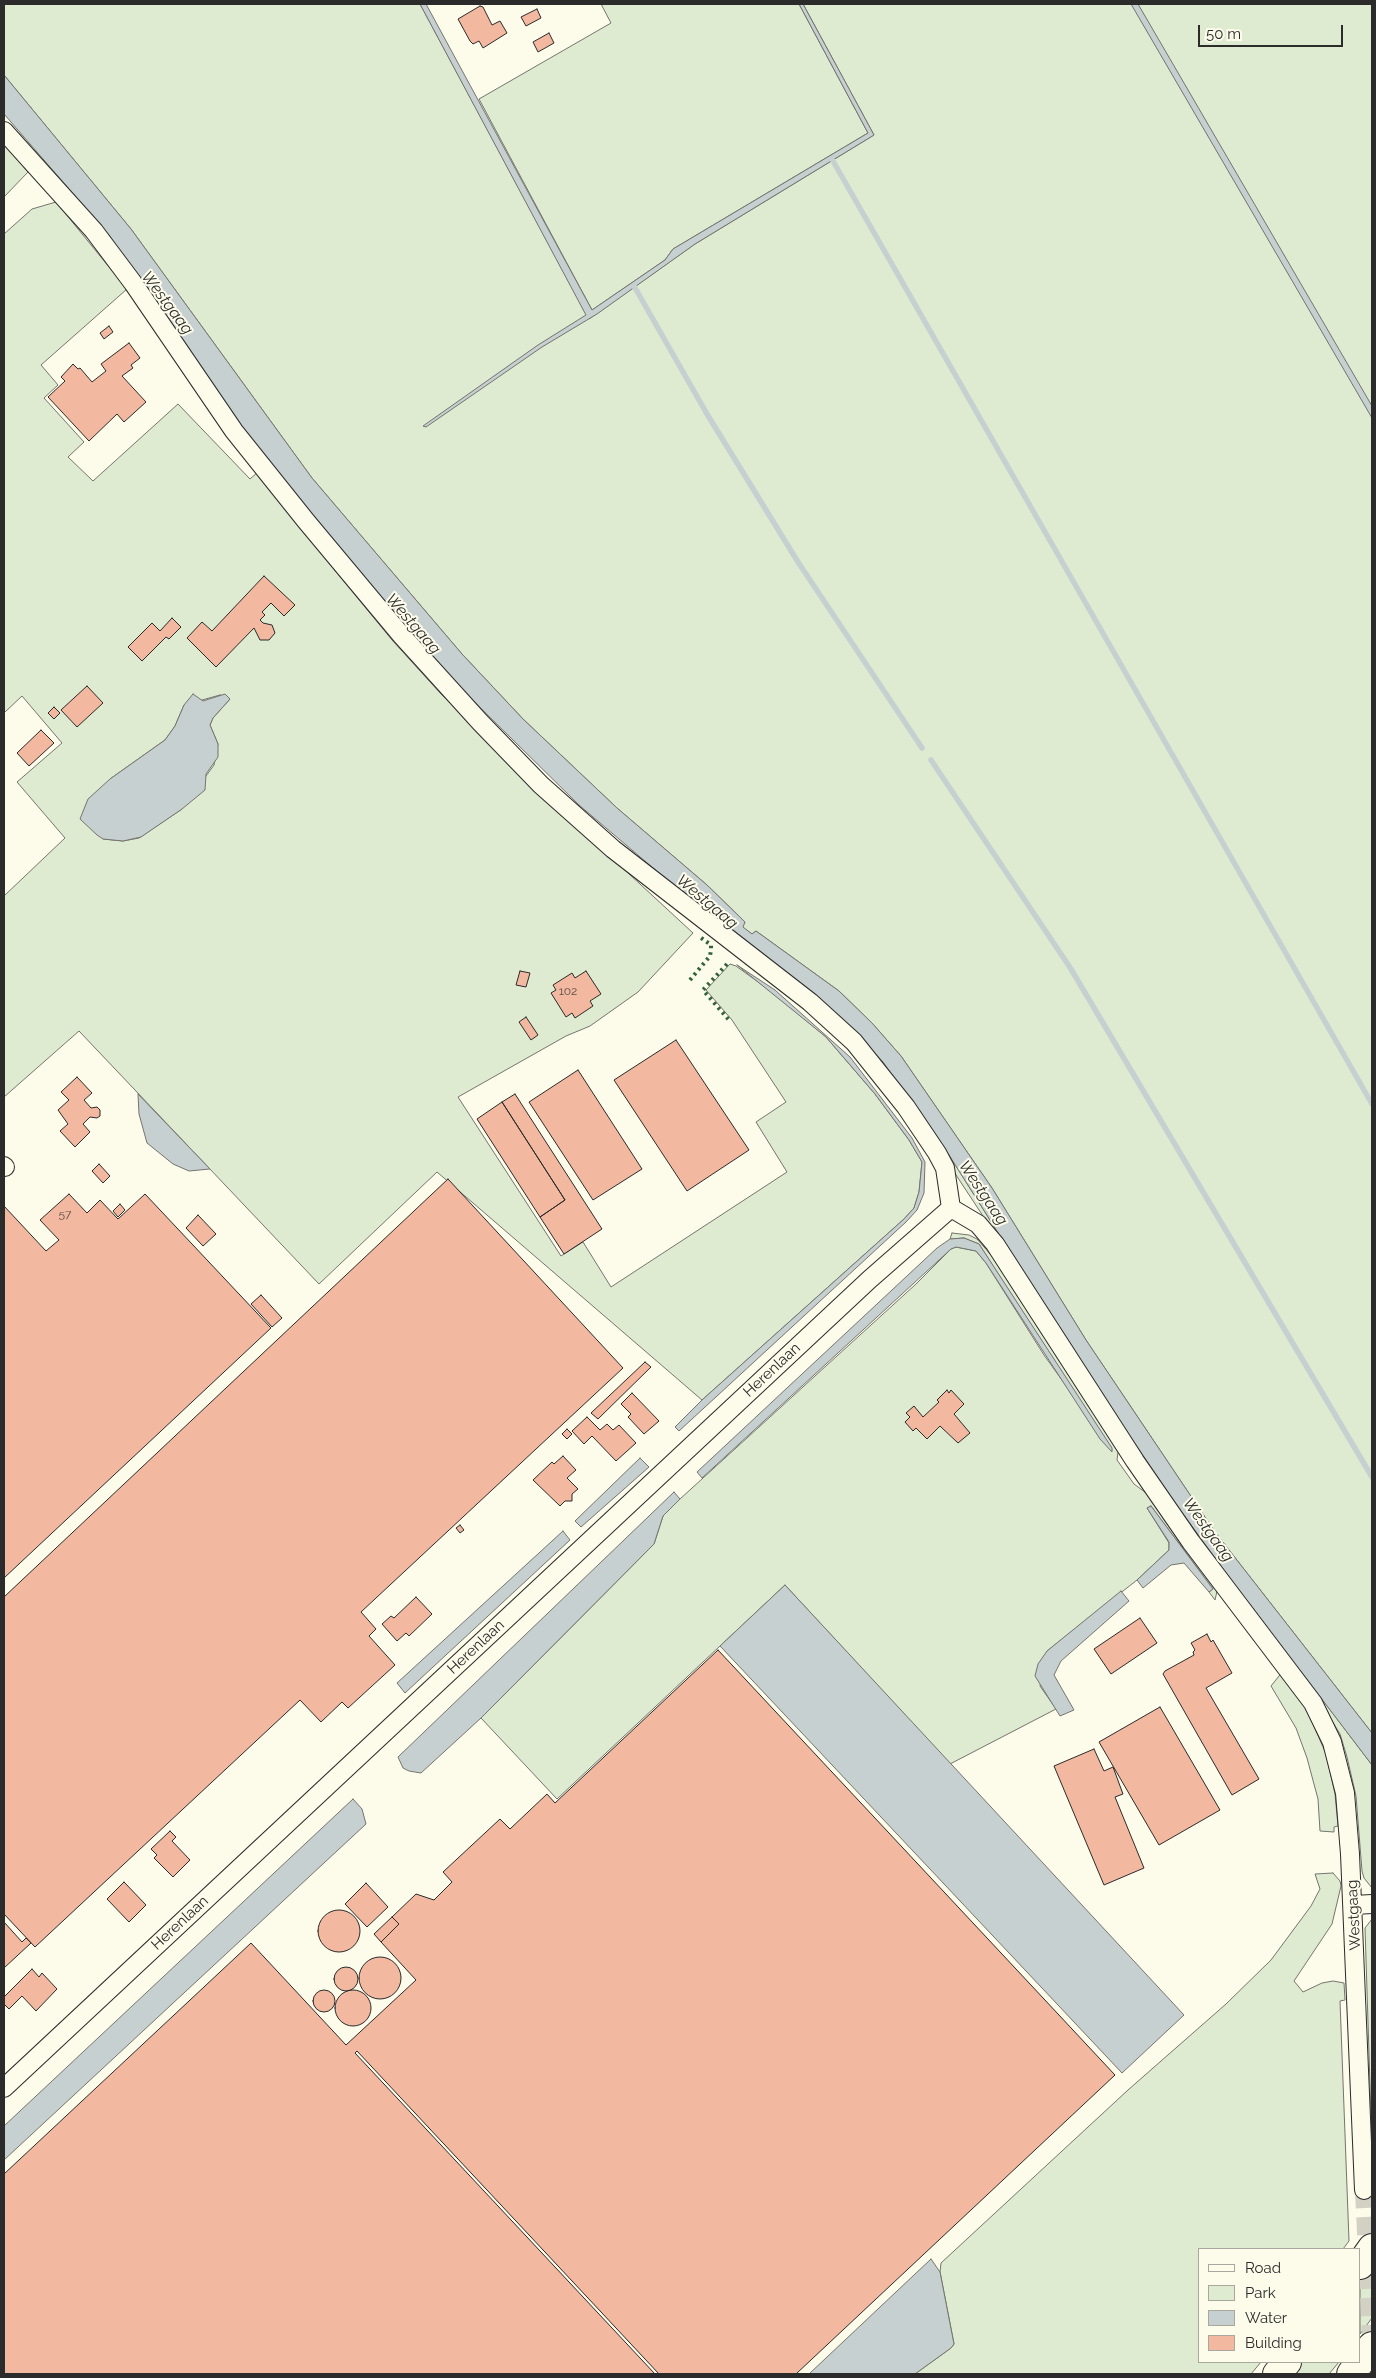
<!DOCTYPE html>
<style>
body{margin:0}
#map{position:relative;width:1376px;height:2378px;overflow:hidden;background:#fdfbea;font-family:Raleway,sans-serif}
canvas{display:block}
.frame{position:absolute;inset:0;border:5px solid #2b2b2b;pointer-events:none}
.legend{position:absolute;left:1198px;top:2248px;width:162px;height:115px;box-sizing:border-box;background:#fdfbea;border:1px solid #a9a89e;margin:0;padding:6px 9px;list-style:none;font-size:15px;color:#2b2b2b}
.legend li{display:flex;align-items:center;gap:10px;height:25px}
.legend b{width:25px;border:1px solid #a9a89e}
.scale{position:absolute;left:1198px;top:25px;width:145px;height:22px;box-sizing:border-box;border:2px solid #2b2b2b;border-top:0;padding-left:6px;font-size:15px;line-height:18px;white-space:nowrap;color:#2b2b2b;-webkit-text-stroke:4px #fdfbea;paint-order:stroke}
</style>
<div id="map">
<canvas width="1376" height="2378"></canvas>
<div class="frame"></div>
<ul class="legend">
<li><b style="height:6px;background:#fdfbea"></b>Road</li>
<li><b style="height:14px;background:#deebd1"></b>Park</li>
<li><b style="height:14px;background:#c7d0d0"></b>Water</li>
<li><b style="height:14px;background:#f2b8a0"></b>Building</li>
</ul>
<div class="scale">50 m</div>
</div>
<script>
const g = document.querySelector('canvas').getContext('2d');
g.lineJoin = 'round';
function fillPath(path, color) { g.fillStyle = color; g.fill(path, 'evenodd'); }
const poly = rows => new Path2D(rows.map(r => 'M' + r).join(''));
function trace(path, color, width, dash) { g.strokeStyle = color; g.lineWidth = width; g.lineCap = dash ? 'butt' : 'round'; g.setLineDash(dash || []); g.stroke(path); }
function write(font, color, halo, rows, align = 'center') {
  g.font = font + ' Raleway,sans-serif'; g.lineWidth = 4; g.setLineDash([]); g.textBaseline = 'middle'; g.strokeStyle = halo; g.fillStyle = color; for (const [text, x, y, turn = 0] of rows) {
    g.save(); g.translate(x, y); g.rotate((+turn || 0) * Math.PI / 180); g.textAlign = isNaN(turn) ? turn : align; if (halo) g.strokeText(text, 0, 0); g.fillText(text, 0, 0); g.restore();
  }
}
const green = poly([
 [4,4,420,4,589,319,695,244,874,135,803,4,1372,4,1372,1733,1215,1532,1086,1340,992,1188,901,1056,872,1023,839,991,756,931,752,934,742,927,745,922,707,885,617,808,523,719,462,654,312,478,131,229,4,75,4,4],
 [601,4,799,4,868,133,673,249,665,260,592,310,479,99,611,23,601,4],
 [4,142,28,172,4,197,4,142],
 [56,202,127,289,41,365,58,385,44,398,84,442,68,457,93,481,178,404,250,479,258,472,297,524,392,640,441,694,523,776,693,933,638,992,590,1026,566,1036,458,1097,561,1256,583,1242,611,1287,787,1172,756,1122,786,1102,732,1020,706,990,730,964,736,966,772,992,826,1037,875,1094,909,1140,922,1162,919,1192,914,1208,904,1219,702,1400,437,1172,319,1284,79,1031,4,1097,4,896,65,838,17,782,62,743,22,696,4,713,4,234,32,209,56,202],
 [220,695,230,699,213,718,210,725,218,744,214,765,182,809,139,838,123,841,103,839,110,779,165,740,175,726,184,705,220,695],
 [744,941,804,986,844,1020,883,1062,949,1155,1070,1347,1175,1503,1232,1581,1372,1765,1372,1888,1364,1878,1362,1871,1356,1796,1347,1757,1340,1734,1320,1701,1198,1543,910,1105,744,941],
 [952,1233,969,1235,977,1239,991,1255,993,1254,1119,1445,1117,1460,1134,1484,1157,1501,1218,1587,1215,1600,1209,1592,1213,1589,1151,1506,1147,1508,1169,1543,1169,1550,1137,1580,1047,1651,1040,1686,1056,1709,950,1764,785,1585,557,1799,481,1718,654,1544,663,1516,680,1499,916,1284,951,1249,956,1247,976,1251,986,1263,1044,1355,1112,1450,979,1244,964,1238,950,1239,952,1233],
 [1283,1671,1307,1710,1326,1754,1335,1794,1338,1826,1334,1827,1334,1832,1320,1831,1318,1799,1307,1758,1296,1728,1271,1686,1283,1671],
 [1333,1873,1340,1881,1341,1886,1332,1924,1294,1981,1303,1992,1322,1983,1333,1981,1344,1983,1345,2000,1340,2001,1349,2241,1343,2249,1200,2249,1200,2362,1261,2362,1251,2374,915,2374,951,2348,954,2344,940,2272,941,2263,1128,2090,1226,2004,1271,1960,1311,1906,1320,1889,1315,1874,1333,1873],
 [1372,1919,1372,2148,1365,1928,1372,1919],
 [1372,2263,1372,2318,1360,2334,1360,2280,1372,2263],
 [1297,2362,1339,2362,1329,2374,1287,2374,1297,2362]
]);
fillPath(green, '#deebd1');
trace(green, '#74746e', 1);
const water = poly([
 [420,4,426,4,592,310,665,260,673,249,868,133,799,4,803,4,874,135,695,244,597,314,542,347,426,427,423,426,538,345,586,315,420,4],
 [1131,4,1138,4,1372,406,1372,418,1131,4],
 [4,75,131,229,312,478,462,654,523,719,617,808,707,885,745,922,743,927,752,934,756,931,839,991,872,1023,901,1056,992,1188,1086,1340,1215,1532,1372,1733,1372,1765,1232,1581,1175,1503,1070,1347,949,1155,883,1062,844,1020,804,986,686,896,579,805,447,675,383,603,248,439,166,322,109,235,4,114,4,75],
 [193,694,203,701,225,694,230,699,213,718,210,725,218,744,218,757,206,774,205,790,182,809,141,837,123,841,103,839,97,835,80,819,88,799,110,779,165,740,175,726,184,705,193,694],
 [737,965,775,990,850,1057,912,1138,925,1162,924,1193,917,1210,906,1222,679,1431,675,1427,702,1400,904,1219,914,1208,919,1192,922,1162,909,1140,875,1094,826,1037,737,965],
 [138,1094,210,1169,189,1171,173,1164,147,1143,139,1114,138,1094],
 [964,1238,979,1244,1112,1448,1112,1452,1100,1439,986,1263,976,1251,956,1247,951,1249,702,1478,697,1472,937,1248,950,1239,964,1238],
 [640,1458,649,1467,581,1527,575,1521,640,1458],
 [674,1492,680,1499,663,1516,654,1544,481,1718,421,1773,409,1771,403,1768,398,1757,674,1492],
 [1151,1506,1213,1589,1209,1592,1184,1563,1171,1565,1143,1588,1137,1580,1169,1550,1169,1542,1147,1508,1151,1506],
 [563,1531,570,1540,405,1693,397,1683,563,1531],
 [785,1585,1184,2015,1122,2073,720,1646,785,1585],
 [1121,1591,1129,1601,1061,1661,1054,1675,1074,1710,1060,1716,1035,1676,1038,1664,1047,1651,1121,1591],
 [353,1799,362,1809,366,1824,4,2160,4,2126,353,1799],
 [931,2259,940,2272,954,2344,951,2348,915,2374,809,2374,931,2259]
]);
fillPath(water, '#c7d0d0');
trace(water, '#74746e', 1);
trace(poly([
 [833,161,1372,1104],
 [634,286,707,414,798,562,922,748],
 [931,760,1071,969,1372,1477]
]), '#c7d0d0', 5.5);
const building = poly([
 [480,6,483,7,492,25,500,21,507,33,483,48,479,41,473,44,470,41,458,19,480,6],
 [537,9,541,18,526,26,521,17,537,9],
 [549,33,554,43,538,52,533,42,549,33],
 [109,326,113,332,104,339,100,333,109,326],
 [129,343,140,358,131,365,133,368,122,376,146,402,124,422,117,414,89,441,48,397,65,381,61,377,73,364,78,369,80,368,92,382,106,371,101,364,129,343],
 [264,576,295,605,284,616,271,603,262,612,265,615,260,620,263,623,272,625,275,633,269,640,260,640,254,628,216,667,187,638,202,622,212,631,264,576],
 [172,618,181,627,169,639,166,637,142,661,128,647,152,623,160,631,172,618],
 [87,686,103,703,77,727,61,710,87,686],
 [54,707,60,713,54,719,48,713,54,707],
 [41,730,54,743,29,766,17,753,41,730],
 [520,971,530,973,526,987,516,985,520,971],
 [586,971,601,994,590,1001,593,1006,575,1018,572,1013,566,1017,551,993,556,990,553,985,572,973,575,978,586,971],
 [526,1017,538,1035,531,1040,519,1022,526,1017],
 [676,1040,749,1150,687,1191,614,1080,676,1040],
 [578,1070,642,1169,593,1200,529,1102,578,1070],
 [77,1077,92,1093,84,1100,91,1108,97,1107,100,1110,100,1116,97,1118,90,1117,83,1124,90,1132,75,1147,60,1131,68,1124,58,1110,69,1100,61,1092,77,1077],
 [515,1094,602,1229,564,1254,540,1217,565,1200,502,1102,515,1094],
 [502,1102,565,1200,540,1217,477,1119,502,1102],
 [99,1164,110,1176,103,1183,92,1171,99,1164],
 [448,1179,623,1368,361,1612,376,1629,369,1636,395,1665,348,1708,342,1702,321,1722,300,1700,35,1947,4,1914,4,1597,448,1179],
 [69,1194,87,1213,100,1200,118,1219,145,1194,271,1328,4,1578,4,1206,46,1251,59,1240,40,1220,69,1194],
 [120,1204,125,1210,118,1217,113,1211,120,1204],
 [198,1215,216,1234,203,1246,186,1228,198,1215],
 [261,1295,282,1318,272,1327,251,1304,261,1295],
 [645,1362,651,1367,598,1419,591,1413,645,1362],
 [947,1390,949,1393,951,1390,964,1404,954,1414,970,1433,958,1443,940,1426,927,1439,916,1428,913,1431,905,1422,910,1417,906,1413,914,1406,923,1417,939,1402,937,1400,947,1390],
 [632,1393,659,1421,644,1434,628,1417,631,1414,621,1404,632,1393],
 [587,1417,600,1430,607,1424,613,1430,619,1425,636,1443,616,1461,592,1436,584,1444,572,1431,587,1417],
 [567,1429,572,1434,567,1439,562,1434,567,1429],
 [563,1456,576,1470,567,1478,578,1489,572,1494,572,1501,565,1501,560,1506,533,1480,552,1462,554,1464,563,1456],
 [460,1525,464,1530,460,1533,456,1528,460,1525],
 [416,1597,432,1614,409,1636,406,1633,397,1641,382,1624,391,1616,394,1618,416,1597],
 [1140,1618,1157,1643,1111,1674,1094,1649,1140,1618],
 [1207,1634,1211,1642,1213,1640,1232,1673,1206,1688,1259,1779,1232,1795,1163,1674,1165,1671,1194,1655,1193,1652,1195,1650,1191,1643,1207,1634],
 [718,1650,1115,2075,796,2374,659,2374,357,2051,355,2053,655,2374,4,2374,4,2174,251,1943,346,2045,416,1980,381,1942,399,1924,392,1917,416,1894,434,1900,452,1882,443,1872,500,1819,510,1829,547,1794,555,1803,718,1650],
 [1160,1707,1220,1810,1159,1845,1099,1742,1160,1707],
 [1094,1749,1104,1771,1113,1767,1123,1794,1115,1797,1144,1868,1104,1885,1054,1766,1094,1749],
 [170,1831,176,1837,172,1841,190,1860,173,1877,154,1858,157,1855,151,1849,170,1831],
 [124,1882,146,1905,129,1922,107,1899,124,1882],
 [366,1883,388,1907,367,1927,345,1904,366,1883],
 '318 1931a21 21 0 1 1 42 0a21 21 0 1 1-42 0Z',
 [392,1917,399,1924,381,1942,374,1934,392,1917],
 [4,1922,22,1942,26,1938,31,1943,4,1968,4,1922],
 '359 1978a21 21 0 1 1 42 0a21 21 0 1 1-42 0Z',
 '334 1979a12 12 0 1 1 24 0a12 12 0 1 1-24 0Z',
 [32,1969,39,1977,42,1973,57,1989,36,2011,22,1996,9,2009,5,2005,4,2007,4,1997,32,1969],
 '313 2001a11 11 0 1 1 22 0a11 11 0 1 1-22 0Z',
 '335 2008a18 18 0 1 1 36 0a18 18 0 1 1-36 0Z'
]);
fillPath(building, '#f2b8a0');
trace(building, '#2b2b2b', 1);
trace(poly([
 [1364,2190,1372,2357]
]), '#d3d1c4', 18, [18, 9]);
const minor = poly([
 [4,131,94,231,133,283,234,431,306,521,402,636,480,722,541,785,613,849,810,1002,854,1042,906,1107,937,1153,945,1168,951,1208],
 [4,1166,5,1167],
 [951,1208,978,1224,995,1244,1135,1461,1191,1542,1313,1703,1332,1742,1345,1793,1350,1854,1364,2190],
 [1354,1905,1372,1904],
 [4,2088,870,1279,951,1208]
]);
const motorway = poly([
 [1360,2265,1372,2248],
 [1277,2374,1287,2362],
 [1351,2374,1372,2346]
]);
trace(minor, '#2b2b2b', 20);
trace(motorway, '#2b2b2b', 30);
trace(minor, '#fdfbea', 18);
trace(motorway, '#fdfbea', 28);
trace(poly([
 [727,964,703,990,729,1020],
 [690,980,710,956,711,950,711,945,700,937]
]), '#34623c', 4, [2.5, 4]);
write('12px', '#5d4e48', null, [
 ["102",568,991],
 ["57",65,1214]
]);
write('15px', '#2b2b2b', '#fdfbea', [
 ["Herenlaan",772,1370,-43],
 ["Herenlaan",476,1647,-43],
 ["Westgaag",1354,1915,-93],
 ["Herenlaan",180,1923,-43]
]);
write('italic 16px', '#2b2b2b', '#fdfbea', [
 ["Westgaag",167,303,53],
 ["Westgaag",413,624,49],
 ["Westgaag",707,902,40],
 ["Westgaag",983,1193,56],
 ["Westgaag",1208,1530,54]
]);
</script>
